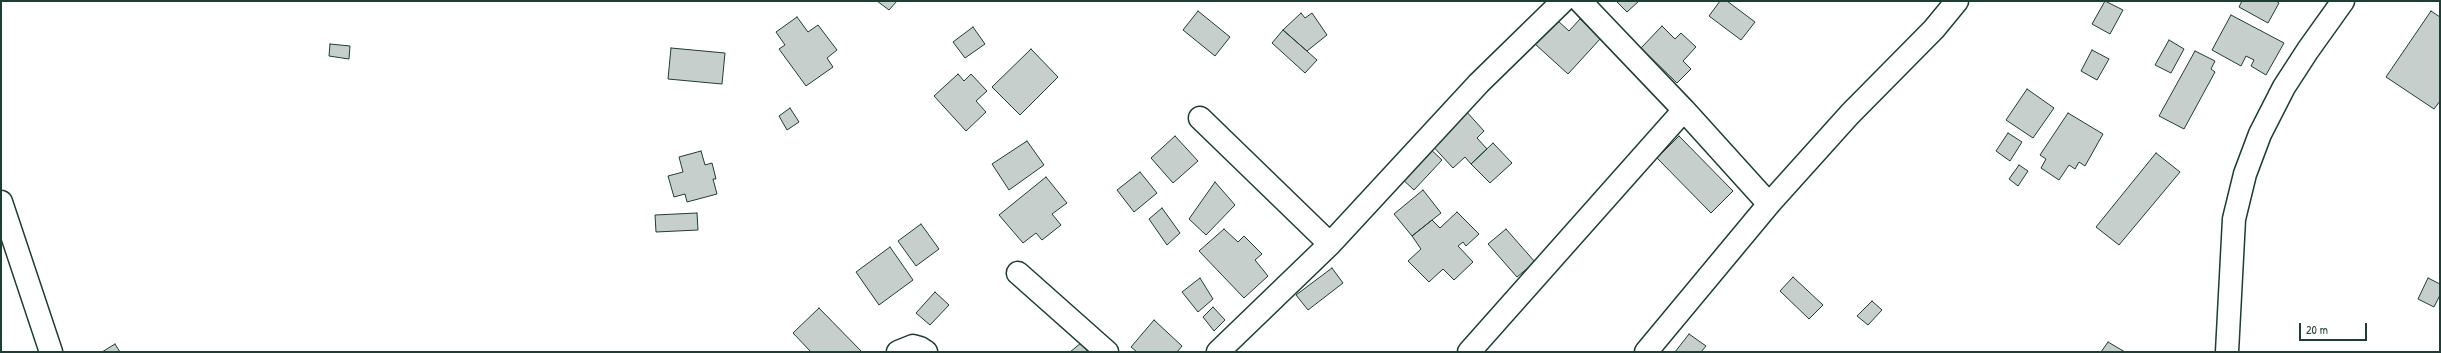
<!DOCTYPE html>
<style>
body{margin:0}
#map{position:relative;width:2441px;height:353px;overflow:hidden;background:#fff;font-family:"Patrick Hand",sans-serif}
canvas{display:block}
.frame{position:absolute;inset:0;border:2px solid #1f3d34;pointer-events:none}
.scale{position:absolute;left:2299px;top:323px;width:68px;height:18px;box-sizing:border-box;border:2px solid #1f3d34;border-top:0;padding-left:5px;font-size:12px;line-height:14px;white-space:nowrap;color:#1f3d34;-webkit-text-stroke:3px #fff;paint-order:stroke}
</style>
<div id="map">
<canvas width="2441" height="353"></canvas>
<div class="frame"></div>
<div class="scale">20 m</div>
</div>
<script>
const g = document.querySelector('canvas').getContext('2d');
g.lineJoin = 'round';
function fillPath(path, color) { g.fillStyle = color; g.fill(path, 'evenodd'); }
const poly = rows => new Path2D(rows.map(r => 'M' + r).join(''));
function trace(path, color, width, dash) { g.strokeStyle = color; g.lineWidth = width; g.lineCap = dash ? 'butt' : 'round'; g.setLineDash(dash || []); g.stroke(path); }
const building = poly([
 [877,1,897,1,889,10,877,1],
 [1616,1,1639,1,1627,12,1616,1],
 [1720,1,1727,1,1755,22,1741,40,1709,16,1720,1],
 [2105,1,2123,10,2110,34,2092,24,2105,1],
 [2242,1,2276,1,2279,3,2268,23,2239,7,2242,1],
 [1198,11,1230,37,1215,56,1183,30,1198,11],
 [2431,11,2440,17,2440,101,2434,109,2386,77,2431,11],
 [1301,13,1305,18,1312,13,1327,35,1307,51,1283,30,1301,13],
 [2231,15,2284,43,2266,75,2251,66,2254,60,2246,56,2241,66,2212,50,2231,15],
 [797,17,808,32,818,25,837,50,827,58,833,67,806,86,779,49,785,45,776,32,797,17],
 [1580,19,1601,38,1568,74,1535,44,1557,20,1569,31,1580,19],
 [1662,26,1675,39,1681,33,1696,47,1683,61,1691,69,1677,83,1641,48,1662,26],
 [973,27,985,44,965,58,953,42,973,27],
 [1283,30,1317,60,1305,73,1272,43,1283,30],
 [2169,40,2184,49,2171,73,2155,65,2169,40],
 [330,44,350,46,349,59,329,56,330,44],
 [671,48,725,53,722,84,668,79,671,48],
 [1031,49,1058,77,1020,115,992,87,1031,49],
 [2092,50,2109,59,2097,80,2081,71,2092,50],
 [2195,51,2215,61,2211,69,2215,72,2184,129,2159,116,2195,51],
 [958,74,964,81,971,74,987,91,976,101,986,112,966,131,934,96,958,74],
 [2027,89,2054,108,2033,138,2006,120,2027,89],
 [790,108,799,122,787,130,779,116,790,108],
 [1465,110,1484,131,1477,138,1487,149,1471,164,1465,157,1453,168,1429,142,1465,110],
 [2068,113,2103,134,2085,166,2079,162,2075,169,2069,165,2059,180,2041,168,2046,159,2040,155,2068,113],
 [2008,133,2022,142,2010,161,1996,151,2008,133],
 [1175,136,1198,161,1173,183,1151,158,1175,136],
 [1679,136,1733,191,1711,213,1657,158,1679,136],
 [1027,141,1044,165,1009,190,992,164,1027,141],
 [1493,143,1512,163,1490,183,1471,164,1493,143],
 [1428,147,1442,160,1414,190,1400,177,1428,147],
 [701,151,705,165,712,163,716,179,713,179,717,194,687,202,685,194,674,197,668,176,683,172,679,157,701,151],
 [2156,153,2180,172,2119,245,2096,227,2156,153],
 [2019,165,2028,171,2018,186,2009,179,2019,165],
 [1140,172,1157,193,1134,212,1117,190,1140,172],
 [1046,177,1067,203,1052,214,1061,225,1042,240,1036,233,1023,243,999,215,1046,177],
 [1215,182,1235,205,1206,235,1189,219,1215,182],
 [1423,190,1441,213,1412,236,1394,214,1423,190],
 [1162,208,1180,233,1167,245,1149,219,1162,208],
 [1457,212,1479,234,1466,246,1463,242,1458,246,1473,262,1454,280,1443,269,1429,282,1408,261,1421,249,1412,236,1432,220,1440,228,1457,212],
 [697,213,698,230,656,232,655,215,697,213],
 [921,224,939,249,916,266,898,241,921,224],
 [1224,229,1238,242,1244,236,1262,254,1255,260,1268,276,1244,298,1199,251,1224,229],
 [1506,229,1535,262,1517,277,1488,244,1506,229],
 [890,247,913,280,879,305,856,272,890,247],
 [1332,268,1343,283,1308,310,1296,295,1332,268],
 [1793,277,1823,305,1809,319,1780,291,1793,277],
 [1200,278,1213,299,1198,312,1182,292,1200,278],
 [2428,278,2440,284,2440,295,2434,307,2418,299,2428,278],
 [935,292,949,305,930,325,916,313,935,292],
 [1872,301,1882,310,1868,325,1857,316,1872,301],
 [1213,307,1225,320,1214,331,1203,317,1213,307],
 [819,308,862,352,811,352,793,333,819,308],
 [1154,320,1182,346,1177,352,1137,352,1131,347,1154,320],
 [1689,334,1706,346,1701,352,1675,352,1689,334],
 [2108,342,2125,352,2101,352,2108,342],
 [1081,343,1088,352,1070,352,1081,343],
 [115,344,120,352,102,352,115,344]
]);
fillPath(building, '#c7cfcc');
trace(building, '#1f3d34', 1);
const minor = poly([
 [1580,1,1684,110,1769,204],
 [1200,118,1330,244],
 [1,202,51,352],
 [1018,273,1107,352],
 [898,352,913,346,920,348,926,352],
 [1218,352,1330,244,1479,83,1563,1],
 [1469,352,1684,110],
 [1646,352,1769,204,1850,114,1934,29,1957,1],
 [2227,352,2234,219,2245,174,2260,134,2284,87,2308,50,2343,1]
]);
trace(minor, '#1f3d34', 25);
trace(minor, '#fff', 22);
</script>
